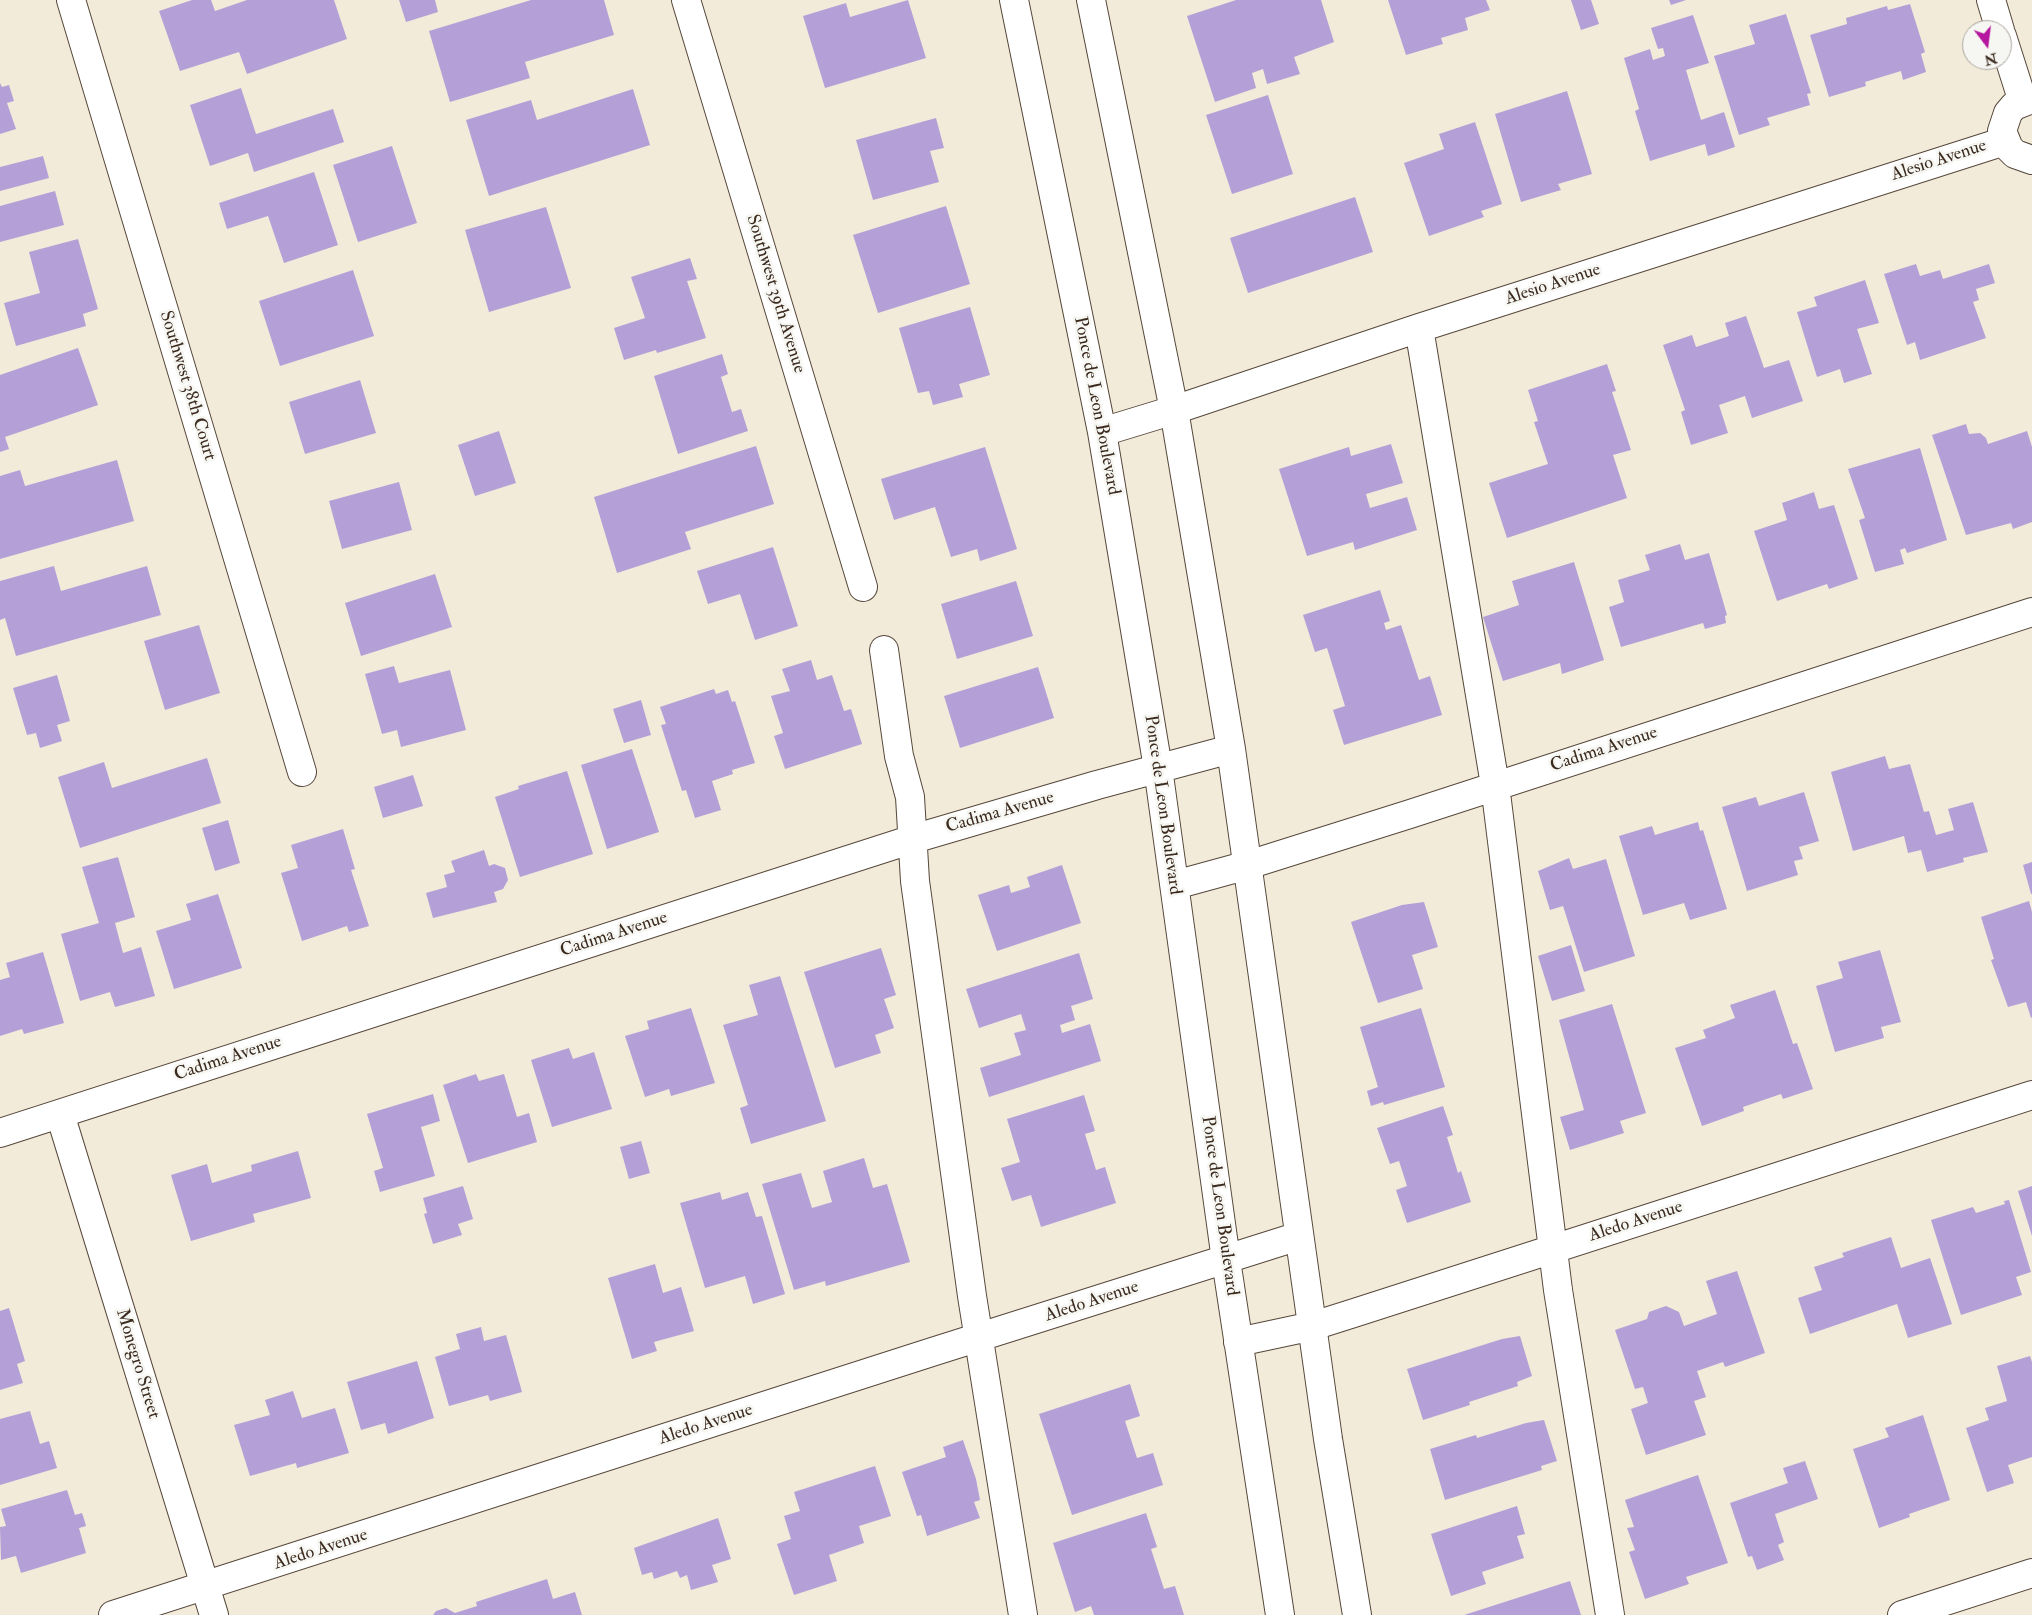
<!DOCTYPE html>
<style>
body{margin:0}
#map{position:relative;width:2032px;height:1615px;overflow:hidden;background:#f2ebda;font-family:"IM FELL Double Pica",serif}
canvas{display:block}
.north{position:absolute;left:1962px;top:20px;width:50px;height:50px;box-sizing:border-box;background:#f6f6f2;border:1px solid #aba49d;border-radius:50%;rotate:165deg;font-size:14px;font-weight:700;line-height:20px;text-align:center;color:#3b2a1e}
.north::after{content:'';display:block;margin:auto;width:18px;height:22px;background:#b5179e;clip-path:polygon(50% 0,100% 100%,50% 72%,0 100%)}
</style>
<div id="map">
<canvas width="2032" height="1615"></canvas>
<div class="north">N</div>
</div>
<script>
const g = document.querySelector('canvas').getContext('2d');
g.lineJoin = 'round';
function fillPath(path, color) { g.fillStyle = color; g.fill(path, 'evenodd'); }
const poly = rows => new Path2D(rows.map(r => 'M' + r).join(''));
function trace(path, color, width, dash) { g.strokeStyle = color; g.lineWidth = width; g.lineCap = dash ? 'butt' : 'round'; g.setLineDash(dash || []); g.stroke(path); }
function write(font, color, halo, rows, align = 'center') {
  g.font = font + ' "IM FELL Double Pica",serif'; g.lineWidth = 5; g.setLineDash([]); g.textBaseline = 'middle'; g.strokeStyle = halo; g.fillStyle = color; for (const [text, x, y, turn = 0] of rows) {
    g.save(); g.translate(x, y); g.rotate((+turn || 0) * Math.PI / 180); g.textAlign = isNaN(turn) ? turn : align; if (halo) g.strokeText(text, 0, 0); g.fillText(text, 0, 0); g.restore();
  }
}
fillPath(poly([
 [192,0,211,0,215,11,247,0,334,0,347,39,247,74,239,52,180,71,159,11],
 [399,0,435,0,438,12,406,22],
 [531,0,604,0,614,35,525,62,530,78,450,102,429,31],
 [908,0,926,58,825,88,803,16,846,3,850,17],
 [1236,0,1321,0,1334,42,1294,57,1300,74,1267,84,1263,69,1252,73,1256,88,1215,102,1187,16],
 [1388,0,1486,0,1490,10,1465,18,1468,30,1441,38,1443,44,1406,55],
 [1571,0,1591,0,1599,24,1581,30],
 [1669,0,1686,0,1671,5],
 [1910,4,1925,52,1921,54,1926,72,1903,80,1901,71,1865,82,1866,86,1829,97,1810,35,1847,24,1846,18,1887,6,1888,10],
 [1786,14,1811,93,1807,94,1810,105,1767,118,1770,125,1739,135,1714,56,1755,44,1749,25],
 [1693,15,1709,63,1686,70,1701,120,1724,112,1735,147,1708,156,1705,144,1650,161,1635,111,1639,109,1624,58,1650,49,1653,60,1665,56,1663,48,1658,49,1651,28],
 [0,83,2,87,9,85,14,101,7,103,16,129,0,134],
 [241,88,256,134,333,109,344,142,254,172,248,153,210,166,190,105],
 [633,89,650,145,489,196,466,120,531,100,537,120],
 [1567,91,1592,174,1558,184,1561,190,1521,202,1495,114],
 [1268,95,1293,174,1232,194,1206,115],
 [936,118,944,148,930,151,939,182,873,200,856,140],
 [1475,122,1502,204,1481,211,1484,217,1429,236,1404,163,1444,149,1439,134],
 [392,146,417,223,358,242,333,165],
 [43,156,49,178,0,191,0,167],
 [314,172,338,245,284,263,268,216,227,229,219,203],
 [55,191,64,225,0,242,0,206],
 [1355,197,1373,252,1248,293,1230,238],
 [946,206,970,284,878,313,853,235],
 [546,207,571,288,489,312,465,230],
 [78,239,98,309,83,314,86,326,16,346,4,303,40,293,29,252],
 [690,258,697,279,687,281,706,338,657,353,656,350,624,360,614,328,645,318,631,277],
 [1916,264,1920,276,1940,270,1943,279,1989,264,1995,283,1976,289,1979,300,1973,302,1986,338,1920,360,1915,342,1907,345,1884,274],
 [353,270,374,336,280,366,259,301],
 [1865,280,1879,323,1857,329,1872,374,1844,383,1840,369,1817,377,1797,312,1817,306,1814,297],
 [970,307,990,375,959,384,963,397,933,405,929,391,918,393,899,328],
 [1746,316,1764,368,1789,360,1803,401,1752,418,1745,396,1719,405,1728,433,1691,445,1681,412,1685,410,1663,345,1692,335,1696,347,1729,336,1725,323],
 [78,348,98,405,5,437,9,449,0,452,0,375],
 [722,354,728,374,721,377,732,412,741,409,748,431,678,454,654,376],
 [1607,364,1616,391,1612,392,1631,450,1613,455,1627,498,1507,538,1489,483,1548,464,1534,422,1538,421,1528,390],
 [360,380,376,433,305,454,289,402],
 [1966,424,1969,434,1980,433,1986,438,1988,444,2027,431,2032,447,2032,522,2013,529,2011,523,1966,535,1932,435],
 [499,431,516,483,475,496,458,445],
 [1391,444,1403,483,1366,494,1370,508,1407,497,1417,530,1355,550,1353,542,1307,556,1279,469,1349,447,1351,456],
 [756,446,774,504,685,532,691,549,617,573,594,497],
 [985,447,1017,549,980,561,977,549,951,557,935,507,894,520,881,479],
 [1920,448,1947,540,1907,553,1905,548,1900,550,1904,564,1875,572,1859,520,1865,518,1848,469],
 [117,460,134,521,0,559,0,476,20,470,25,486],
 [399,482,412,530,342,549,329,501],
 [1814,492,1819,509,1834,505,1858,579,1829,589,1827,584,1777,601,1754,531,1787,520,1782,503],
 [1680,544,1685,560,1709,553,1727,615,1725,616,1726,623,1705,629,1703,623,1621,647,1609,607,1624,602,1618,580,1650,570,1645,555],
 [773,547,798,626,755,640,740,594,708,604,697,571],
 [1574,562,1604,660,1562,674,1560,663,1503,681,1483,617,1519,605,1512,581],
 [54,566,61,591,147,566,161,615,16,656,5,618,0,620,0,581],
 [435,574,452,627,361,656,345,603],
 [1016,581,1033,636,957,659,941,604],
 [1380,590,1390,621,1384,623,1386,630,1401,625,1419,680,1430,676,1442,715,1344,745,1333,710,1345,706,1327,648,1315,652,1303,615],
 [199,625,220,693,165,710,144,641],
 [811,660,817,680,832,675,844,711,851,709,862,744,785,769,774,736,783,733,771,696,790,691,782,669],
 [394,666,399,683,450,670,466,730,401,747,397,730,382,734,365,674],
 [1038,667,1054,718,960,748,944,696],
 [57,675,70,721,57,725,62,741,40,748,36,733,27,735,13,688],
 [714,689,716,694,728,690,732,702,735,701,755,763,732,770,733,774,712,781,721,810,695,818,686,790,682,791,661,725,666,724,660,707],
 [641,700,651,735,624,743,613,709],
 [632,749,659,832,607,849,581,765],
 [1885,756,1889,769,1910,764,1924,812,1929,811,1936,835,1954,830,1948,809,1973,802,1988,852,1963,858,1964,862,1927,872,1921,850,1908,853,1904,836,1853,851,1831,772],
 [207,758,221,803,80,848,58,777,104,762,112,788],
 [567,771,593,854,520,877,495,797,519,789,518,786],
 [413,775,423,806,383,818,374,787],
 [1804,792,1819,841,1799,847,1803,859,1794,861,1798,875,1747,891,1722,807,1756,797,1759,806],
 [228,820,240,863,215,871,202,828],
 [1698,822,1700,831,1703,830,1727,909,1690,920,1684,903,1643,915,1619,836,1652,826,1655,835],
 [343,829,355,869,351,870,369,926,349,932,347,926,302,941,281,873,298,868,291,845],
 [484,850,489,866,494,864,505,868,508,880,503,889,494,892,497,902,433,918,426,893,447,887,444,875,455,872,451,861],
 [118,857,135,917,115,923,123,953,141,947,155,996,115,1007,110,992,80,1001,61,934,99,923,82,867],
 [1569,858,1573,869,1606,859,1635,956,1584,972,1563,906,1550,910,1538,871],
 [2032,862,2032,894,2031,894,2023,865],
 [1062,865,1081,923,997,951,978,895,1009,885,1011,893,1030,887,1027,877],
 [218,894,242,968,174,989,156,931,191,920,186,904],
 [2029,901,2032,912,2032,1017,2031,1018,2026,1002,2008,1007,1991,960,1994,959,1981,917],
 [1424,902,1438,947,1412,955,1423,989,1378,1003,1351,922,1402,905],
 [1571,945,1585,991,1552,1001,1538,956],
 [881,948,896,995,884,999,894,1028,875,1035,881,1053,835,1068,804,972],
 [1880,950,1901,1022,1881,1027,1884,1038,1835,1052,1816,986,1843,978,1838,962],
 [43,952,64,1023,24,1034,22,1029,0,1036,0,980,10,977,6,963],
 [1079,953,1093,999,1071,1006,1075,1020,1060,1025,1062,1033,1090,1024,1101,1061,989,1097,980,1068,1021,1055,1014,1033,1026,1030,1021,1014,979,1028,966,989],
 [780,976,826,1121,751,1144,740,1108,748,1105,723,1025,758,1015,749,985],
 [1775,990,1793,1044,1797,1043,1813,1089,1783,1099,1781,1094,1743,1107,1744,1111,1702,1126,1675,1048,1706,1038,1703,1030,1735,1018,1730,1005],
 [1612,1004,1646,1113,1620,1121,1624,1133,1570,1150,1560,1117,1584,1110,1559,1020],
 [691,1008,715,1083,671,1096,669,1089,645,1097,625,1036,649,1029,647,1021],
 [1421,1008,1445,1087,1384,1105,1383,1102,1371,1106,1367,1091,1378,1087,1360,1027],
 [569,1048,573,1059,594,1052,612,1109,552,1127,531,1060],
 [476,1074,479,1081,504,1074,517,1117,529,1113,537,1142,468,1163,443,1085],
 [433,1094,440,1121,421,1127,435,1176,380,1192,374,1171,383,1168,367,1114],
 [1084,1095,1095,1131,1085,1134,1096,1170,1105,1167,1116,1203,1041,1227,1031,1195,1012,1201,1001,1168,1020,1162,1007,1119],
 [1443,1106,1453,1135,1447,1137,1458,1173,1461,1171,1471,1202,1407,1223,1396,1190,1407,1186,1399,1161,1390,1164,1377,1128],
 [641,1141,650,1173,629,1179,620,1147],
 [298,1151,311,1198,253,1214,255,1222,191,1241,171,1175,207,1164,212,1183,252,1171,251,1165],
 [864,1158,873,1188,887,1184,910,1262,826,1286,825,1281,794,1290,762,1184,801,1173,812,1208,832,1202,823,1171],
 [463,1186,473,1219,458,1224,462,1235,433,1244,424,1214,427,1213,423,1198],
 [2032,1186,2032,1236,2018,1191],
 [720,1192,722,1200,748,1192,756,1217,762,1216,785,1294,753,1304,745,1276,705,1288,680,1203],
 [2009,1200,2031,1272,2016,1277,2022,1295,1961,1315,1931,1220,1973,1207,1976,1213,2005,1204,2004,1201],
 [1891,1237,1901,1268,1930,1258,1952,1324,1908,1338,1897,1304,1810,1334,1798,1298,1822,1290,1814,1267,1844,1257,1842,1253],
 [655,1264,663,1293,681,1287,694,1331,654,1342,657,1351,632,1359,608,1278],
 [1737,1271,1765,1353,1725,1367,1723,1362,1697,1371,1706,1397,1694,1401,1706,1435,1646,1455,1631,1409,1648,1403,1643,1387,1635,1389,1615,1330,1647,1319,1649,1312,1666,1306,1679,1312,1684,1326,1717,1314,1706,1281],
 [9,1308,25,1361,17,1364,23,1383,0,1390,0,1311],
 [481,1327,484,1341,506,1335,522,1392,490,1401,488,1395,449,1406,435,1357,460,1349,456,1334],
 [1520,1336,1532,1376,1517,1382,1518,1386,1469,1402,1470,1405,1423,1420,1407,1369,1502,1339],
 [2030,1356,2032,1362,2032,1457,2008,1465,2014,1483,1987,1492,1966,1428,1989,1420,1985,1408,2007,1401,1997,1366],
 [417,1361,434,1418,388,1434,385,1423,361,1430,347,1382],
 [1130,1384,1140,1416,1125,1421,1137,1458,1153,1453,1163,1485,1072,1515,1039,1414],
 [293,1391,302,1418,335,1408,349,1453,297,1468,296,1463,250,1476,234,1425,270,1415,265,1400],
 [30,1411,40,1444,49,1441,57,1468,0,1485,0,1419],
 [1923,1415,1950,1500,1909,1514,1910,1517,1879,1528,1853,1449,1889,1437,1885,1428],
 [1544,1420,1557,1461,1541,1466,1542,1470,1445,1500,1430,1449,1476,1435,1477,1438,1526,1423],
 [963,1440,976,1479,980,1500,974,1502,980,1518,927,1536,921,1515,917,1516,902,1472,946,1457,943,1447],
 [1805,1461,1818,1499,1775,1514,1784,1542,1778,1545,1784,1560,1757,1570,1752,1556,1748,1557,1730,1503,1788,1483,1783,1468],
 [875,1466,891,1516,859,1526,864,1543,829,1555,837,1581,794,1595,777,1544,791,1539,784,1516,800,1511,794,1492],
 [1698,1475,1728,1563,1686,1577,1689,1584,1645,1599,1629,1552,1635,1550,1627,1528,1634,1527,1625,1500],
 [67,1490,75,1515,82,1513,84,1519,86,1526,79,1528,86,1553,21,1573,16,1556,1,1560,0,1527,6,1526,1,1509],
 [1517,1506,1525,1534,1517,1536,1524,1558,1482,1572,1486,1584,1451,1596,1431,1534],
 [1146,1513,1157,1547,1151,1549,1164,1589,1175,1586,1184,1615,1094,1615,1091,1606,1075,1612,1053,1543],
 [718,1518,731,1559,712,1565,718,1582,691,1590,687,1575,680,1578,677,1571,654,1579,652,1572,642,1575,634,1548],
 [547,1579,553,1599,575,1592,582,1615,433,1615,436,1611,446,1608,455,1613,477,1606,476,1602],
 [1570,1581,1581,1615,1464,1615]
]), '#b4a0d7');
const minor = poly([
 [71,0,302,772],
 [686,0,863,587],
 [1014,0,1102,432,1158,768,1226,1260,1280,1615],
 [1091,0,1174,410,1231,749,1328,1439,1357,1615],
 [1991,0,2000,30],
 [2002,36,2023,102],
 [2032,99,2014,106,2008,113,2002,131,2009,148,2015,154,2032,160],
 [1419,328,1495,785,1558,1290,1610,1615],
 [1102,432,1174,410,1419,328,2005,141],
 [884,650,899,756,910,797,915,881,972,1296,1023,1615],
 [1175,885,1248,865,1410,814,2032,612],
 [60,1114,214,1615],
 [0,1133,913,839,1097,785,1231,749],
 [1238,1342,1313,1326,1354,1313,2032,1095],
 [113,1615,932,1352,1299,1236],
 [1902,1615,2032,1573]
]);
trace(minor, '#56473a', 30);
trace(minor, '#fff', 28);
write('18px', '#3b2a1e', '#f6f6f2', [
 ["Alesio Avenue",1939,161,-18],
 ["Alesio Avenue",1553,285,-18],
 ["Southwest 39th Avenue",775,294,73],
 ["Southwest 38th Court",187,386,73],
 ["Ponce de Leon Boulevard",1096,406,79],
 ["Cadima Avenue",1604,750,-18],
 ["Ponce de Leon Boulevard",1162,805,82],
 ["Cadima Avenue",1000,813,-16],
 ["Cadima Avenue",614,935,-18],
 ["Cadima Avenue",228,1059,-18],
 ["Ponce de Leon Boulevard",1219,1206,82],
 ["Aledo Avenue",1636,1222,-18],
 ["Aledo Avenue",1092,1302,-18],
 ["Monegro Street",137,1364,73],
 ["Aledo Avenue",706,1425,-18],
 ["Aledo Avenue",321,1550,-18]
]);
</script>
